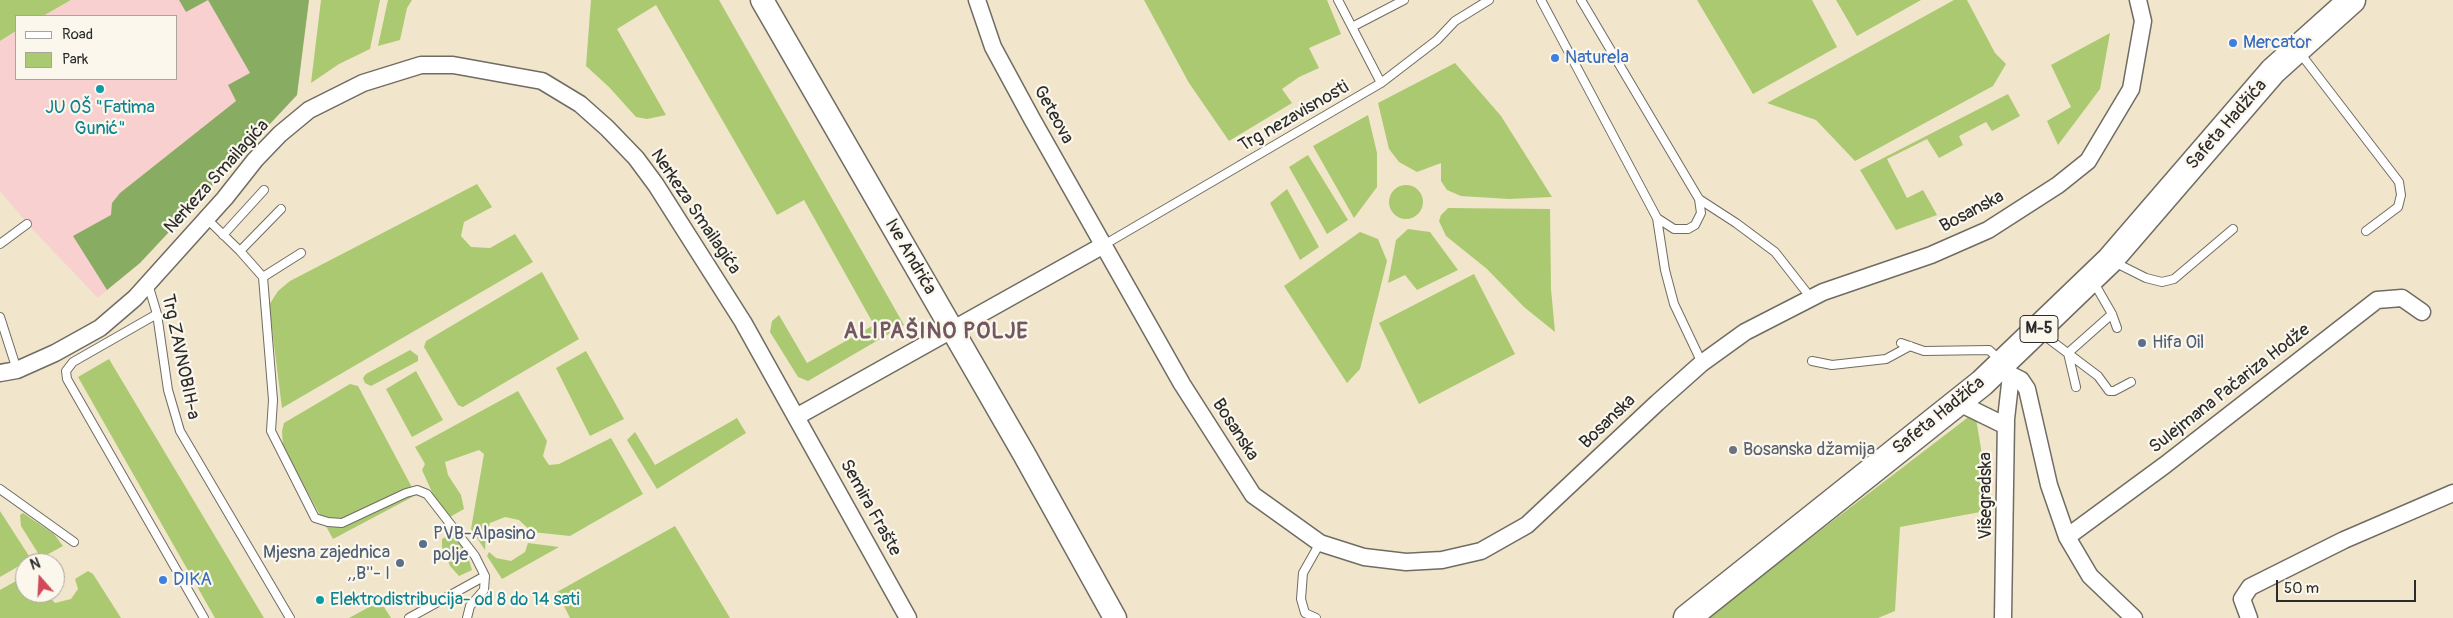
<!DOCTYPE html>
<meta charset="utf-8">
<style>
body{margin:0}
#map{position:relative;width:2453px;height:618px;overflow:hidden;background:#f1e6cb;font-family:Pangolin,sans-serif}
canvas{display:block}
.legend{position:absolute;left:15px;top:15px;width:162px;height:65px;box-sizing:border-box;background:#fbf7ec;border:1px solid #a8a59f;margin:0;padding:6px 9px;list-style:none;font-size:15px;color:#2b2b2b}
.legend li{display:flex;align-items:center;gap:10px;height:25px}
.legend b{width:25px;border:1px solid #a8a59f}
.north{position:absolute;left:15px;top:553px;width:50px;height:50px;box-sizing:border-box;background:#fbf7ec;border:1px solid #a8a59f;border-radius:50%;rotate:341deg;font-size:14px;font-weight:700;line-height:20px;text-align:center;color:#2b2b2b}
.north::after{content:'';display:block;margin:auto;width:18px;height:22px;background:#d1495b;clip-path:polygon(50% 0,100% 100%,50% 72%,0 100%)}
.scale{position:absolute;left:2276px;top:580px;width:140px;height:22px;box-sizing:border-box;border:2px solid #2b2b2b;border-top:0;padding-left:6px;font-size:15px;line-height:18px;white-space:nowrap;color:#2b2b2b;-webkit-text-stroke:4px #fbf7ec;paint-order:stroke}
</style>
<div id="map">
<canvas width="2453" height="618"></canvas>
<ul class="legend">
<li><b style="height:6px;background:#fff"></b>Road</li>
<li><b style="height:14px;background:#abc970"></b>Park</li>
</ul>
<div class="north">N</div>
<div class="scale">50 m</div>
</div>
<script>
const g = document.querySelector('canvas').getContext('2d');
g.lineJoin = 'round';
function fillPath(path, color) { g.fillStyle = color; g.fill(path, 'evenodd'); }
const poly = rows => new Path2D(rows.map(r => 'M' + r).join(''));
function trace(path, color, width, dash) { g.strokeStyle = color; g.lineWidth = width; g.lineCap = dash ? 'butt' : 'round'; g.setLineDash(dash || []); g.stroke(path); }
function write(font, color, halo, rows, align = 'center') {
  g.font = font + ' Pangolin,sans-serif'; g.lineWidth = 4.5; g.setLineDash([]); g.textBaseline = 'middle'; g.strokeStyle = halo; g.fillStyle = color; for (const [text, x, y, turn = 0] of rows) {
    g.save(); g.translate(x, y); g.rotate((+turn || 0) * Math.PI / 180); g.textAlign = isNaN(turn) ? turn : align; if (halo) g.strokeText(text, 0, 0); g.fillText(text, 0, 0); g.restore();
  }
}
fillPath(poly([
 [72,0,309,0,297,95,140,263,98,298,33,230,0,191,0,41,16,32,16,79,176,79,176,16,43,16]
]), '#f7d0cf');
fillPath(poly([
 [0,0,71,0,43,16,16,16,16,31,0,41],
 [321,0,380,0,370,49,339,64,311,83],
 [388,0,412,0,407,8,400,40,378,46],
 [591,0,719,0,904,325,808,381,798,377,770,332,772,321,779,315,807,363,874,325,804,200,777,215,656,5,617,29,666,115,647,119,636,117,609,87,586,66],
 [1144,0,1327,0,1341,34,1309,48,1319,68,1299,77,1282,89,1292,103,1229,141,1189,83],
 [1697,0,1812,0,1837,47,1753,94],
 [1836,0,1921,0,1857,36],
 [1954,0,1967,0,1995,53,2006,64,1993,86,1855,161,1816,120,1767,103],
 [2110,33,2100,89,2058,145,2047,121,2071,107,2051,65],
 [1455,63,1501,116,1552,197,1509,199,1461,196,1447,190,1441,181,1441,163,1417,172,1399,162,1389,149,1378,103],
 [2008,94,2020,116,1992,131,1986,122,1959,136,1963,145,1939,158,1927,139,1887,159,1907,198,1923,190,1937,215,1896,230,1860,170],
 [1368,115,1377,153,1377,187,1354,218,1313,146],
 [1308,155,1348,220,1327,234,1289,167],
 [477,184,492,207,464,222,461,236,471,247,490,248,515,234,533,262,282,408,269,305,278,291,290,281],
 '1389 202a17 17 0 1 1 34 0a17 17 0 1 1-34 0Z',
 [1287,189,1319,247,1300,260,1270,203],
 [1448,208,1550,209,1551,289,1555,332,1524,307,1487,269,1446,236,1439,221,1441,215],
 [1408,229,1430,232,1458,270,1417,290,1405,275,1388,283,1396,240],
 [1360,232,1378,239,1387,261,1360,369,1347,383,1284,286],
 [542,272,579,339,463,407,458,405,424,347,426,341],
 [1474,274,1515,354,1419,404,1379,323],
 [410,350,418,356,418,361,371,386,365,383,363,378,366,374],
 [586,351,624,419,590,436,556,368],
 [109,359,264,618,215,618,78,377],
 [416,371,443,420,412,437,386,389],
 [350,384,358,386,416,495,333,539,283,447,282,431,284,423],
 [518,391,547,441,543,456,549,465,559,464,611,438,643,494,570,536,532,532,519,520,505,517,490,523,486,534,485,550,471,529,484,454,479,450,445,462,448,475,461,495,464,509,450,517,441,512,422,470,425,464,415,447],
 [1975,412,1991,510,1900,527,1895,611,1878,618,1706,618],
 [737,418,746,433,657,489,627,440,635,432,655,465],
 [0,511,31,559,0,577],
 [23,513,54,534,63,546,41,558,21,526,20,515],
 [675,526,730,618,570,618,557,592],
 [449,535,457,539,468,557,472,570,459,576,450,566,442,547,442,539],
 [528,543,559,547,502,579,487,556,489,552,496,558,511,561,525,552],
 [88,571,93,574,121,618,0,618,0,590,25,576,25,593,46,593,55,603,71,599,78,589,75,579],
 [371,606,384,607,391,618,349,618]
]), '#abc970');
fillPath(poly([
 [179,0,208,0,186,12],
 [208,0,309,0,297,95,140,263,107,290,73,236,111,215,112,203,120,193,236,101,228,85,250,73]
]), '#88ad62');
const service = poly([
 [1338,0,1381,83],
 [1541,0,1657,218,1665,270,1674,304,1702,363],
 [1581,0,1699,199,1736,223,1775,252,1811,298],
 [1352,27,1404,0],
 [2300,53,2399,182,2401,195,2398,207,2366,231],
 [1657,218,1674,229,1688,229,1695,225,1701,213,1699,199],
 [207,219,240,251,263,277,301,253],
 [223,235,264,190],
 [0,244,27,224],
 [1102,246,1381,83,1437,40,1455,21,1489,0],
 [240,251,281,209],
 [2114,262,2146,278,2162,282,2174,279,2233,229],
 [263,277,273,400,271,431,315,518,328,522,342,523,406,493,417,490,427,494,475,556,485,576,484,590,470,606,467,618],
 [2093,281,2112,314,2117,328],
 [148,284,157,314,168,390,180,431,290,618],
 [157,314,73,362,66,371,67,379,204,618],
 [0,317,17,370],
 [2041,333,2098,376,2109,391,2114,391,2131,382],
 [1901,343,1924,351,1989,350,2001,361],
 [1812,361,1832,365,1886,359,1910,346],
 [2076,387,2068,353,2112,314],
 [0,489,74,542],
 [409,618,485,576],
 [1316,618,1305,613,1301,599,1303,573,1320,543]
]);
const minor = poly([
 [977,0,993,47,1032,119,1182,384,1253,495,1320,543,1364,557,1406,562,1442,560,1481,551,1527,525,1657,403,1702,363,1745,332,1823,292,1931,255,1988,230,2058,185,2088,161,2131,89,2143,21,2138,0],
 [2003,363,2011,375,2021,380,2027,389,2049,485,2067,537,2090,576,2134,618],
 [0,373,17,370,55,353,100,328,135,298,225,198,255,160,280,134,309,110,363,83,421,65,453,65,542,81,580,104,607,128,636,158,656,185,743,322,908,618],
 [1957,402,2006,426],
 [796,417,1102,246],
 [2067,537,2165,465,2377,300,2402,298,2422,312],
 [2003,618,2006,419,2011,375],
 [2249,618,2242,599,2250,587,2344,540,2453,493]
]);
const secondary = poly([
 [762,0,1024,454,1115,618]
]);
const primary = poly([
 [1687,618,1982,383,2110,260,2273,71,2352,0]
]);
trace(service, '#706c63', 10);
trace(minor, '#706c63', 19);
trace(secondary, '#706c63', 25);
trace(primary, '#706c63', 29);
trace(service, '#fff', 8);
trace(minor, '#fff', 16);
trace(secondary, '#fff', 22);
trace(primary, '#fff', 26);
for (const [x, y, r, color] of [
 [2233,43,5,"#3f7fe0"],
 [1555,58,5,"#3f7fe0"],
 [100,89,5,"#0f9aa8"],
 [2142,343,5,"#5c6f8a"],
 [1733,450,5,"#6b7280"],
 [423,544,5,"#5c6f8a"],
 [400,563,5,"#5c6f8a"],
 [163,580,5,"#3f7fe0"],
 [320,600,5,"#0f9aa8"]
]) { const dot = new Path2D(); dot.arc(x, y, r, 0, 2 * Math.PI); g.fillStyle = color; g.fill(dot); trace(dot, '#fbf7ec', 2); }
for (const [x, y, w] of [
 [2039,329,38]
]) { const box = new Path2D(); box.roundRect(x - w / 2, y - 13.5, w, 27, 4); g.fillStyle = '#fbf7ec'; g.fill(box); trace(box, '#2b2b2b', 1); }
write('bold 16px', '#2b2b2b', null, [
 ["M-5",2039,329]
]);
write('18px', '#366cbe', '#fbf7ec', [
 ["Mercator",2243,43],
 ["Naturela",1565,58],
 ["DIKA",173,580]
], 'left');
write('18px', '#0d838f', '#fbf7ec', [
 ["JU OŠ \"Fatima",100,108],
 ["Gunić\"",100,129],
 ["Elektrodistribucija- od 8 do 14 sati",330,600,"left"]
]);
write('18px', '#2b2b2b', '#fbf7ec', [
 ["Geteova",1053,115,61],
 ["Trg nezavisnosti",1294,117,-30],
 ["Safeta Hadžića",2227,125,-49],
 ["Nerkeza Smailagića",217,177,-48],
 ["Nerkeza Smailagića",695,212,56],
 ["Bosanska",1972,212,-28],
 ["Ive Andrića",910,257,60],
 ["Trg ZAVNOBIH-a",180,357,78],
 ["Sulejmana Pačariza Hodže",2230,389,-38],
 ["Safeta Hadžića",1939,416,-39],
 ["Bosanska",1608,422,-44],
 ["Bosanska",1235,430,57],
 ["Višegradska",1986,496,-90],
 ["Semira Frašte",870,508,61]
]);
write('18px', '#4e5e75', '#fbf7ec', [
 ["Hifa Oil",2152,343],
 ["PVB-Alpasino",433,534],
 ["polje",433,555],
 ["Mjesna zajednica",390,553,"right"],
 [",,B''- I",390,574,"right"]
], 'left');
write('18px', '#5b616d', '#fbf7ec', [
 ["Bosanska džamija",1743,450]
], 'left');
g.letterSpacing = '1px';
write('bold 22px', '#725761', '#fbf7ec', [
 ["ALIPAŠINO POLJE",936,332]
]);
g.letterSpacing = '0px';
</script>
